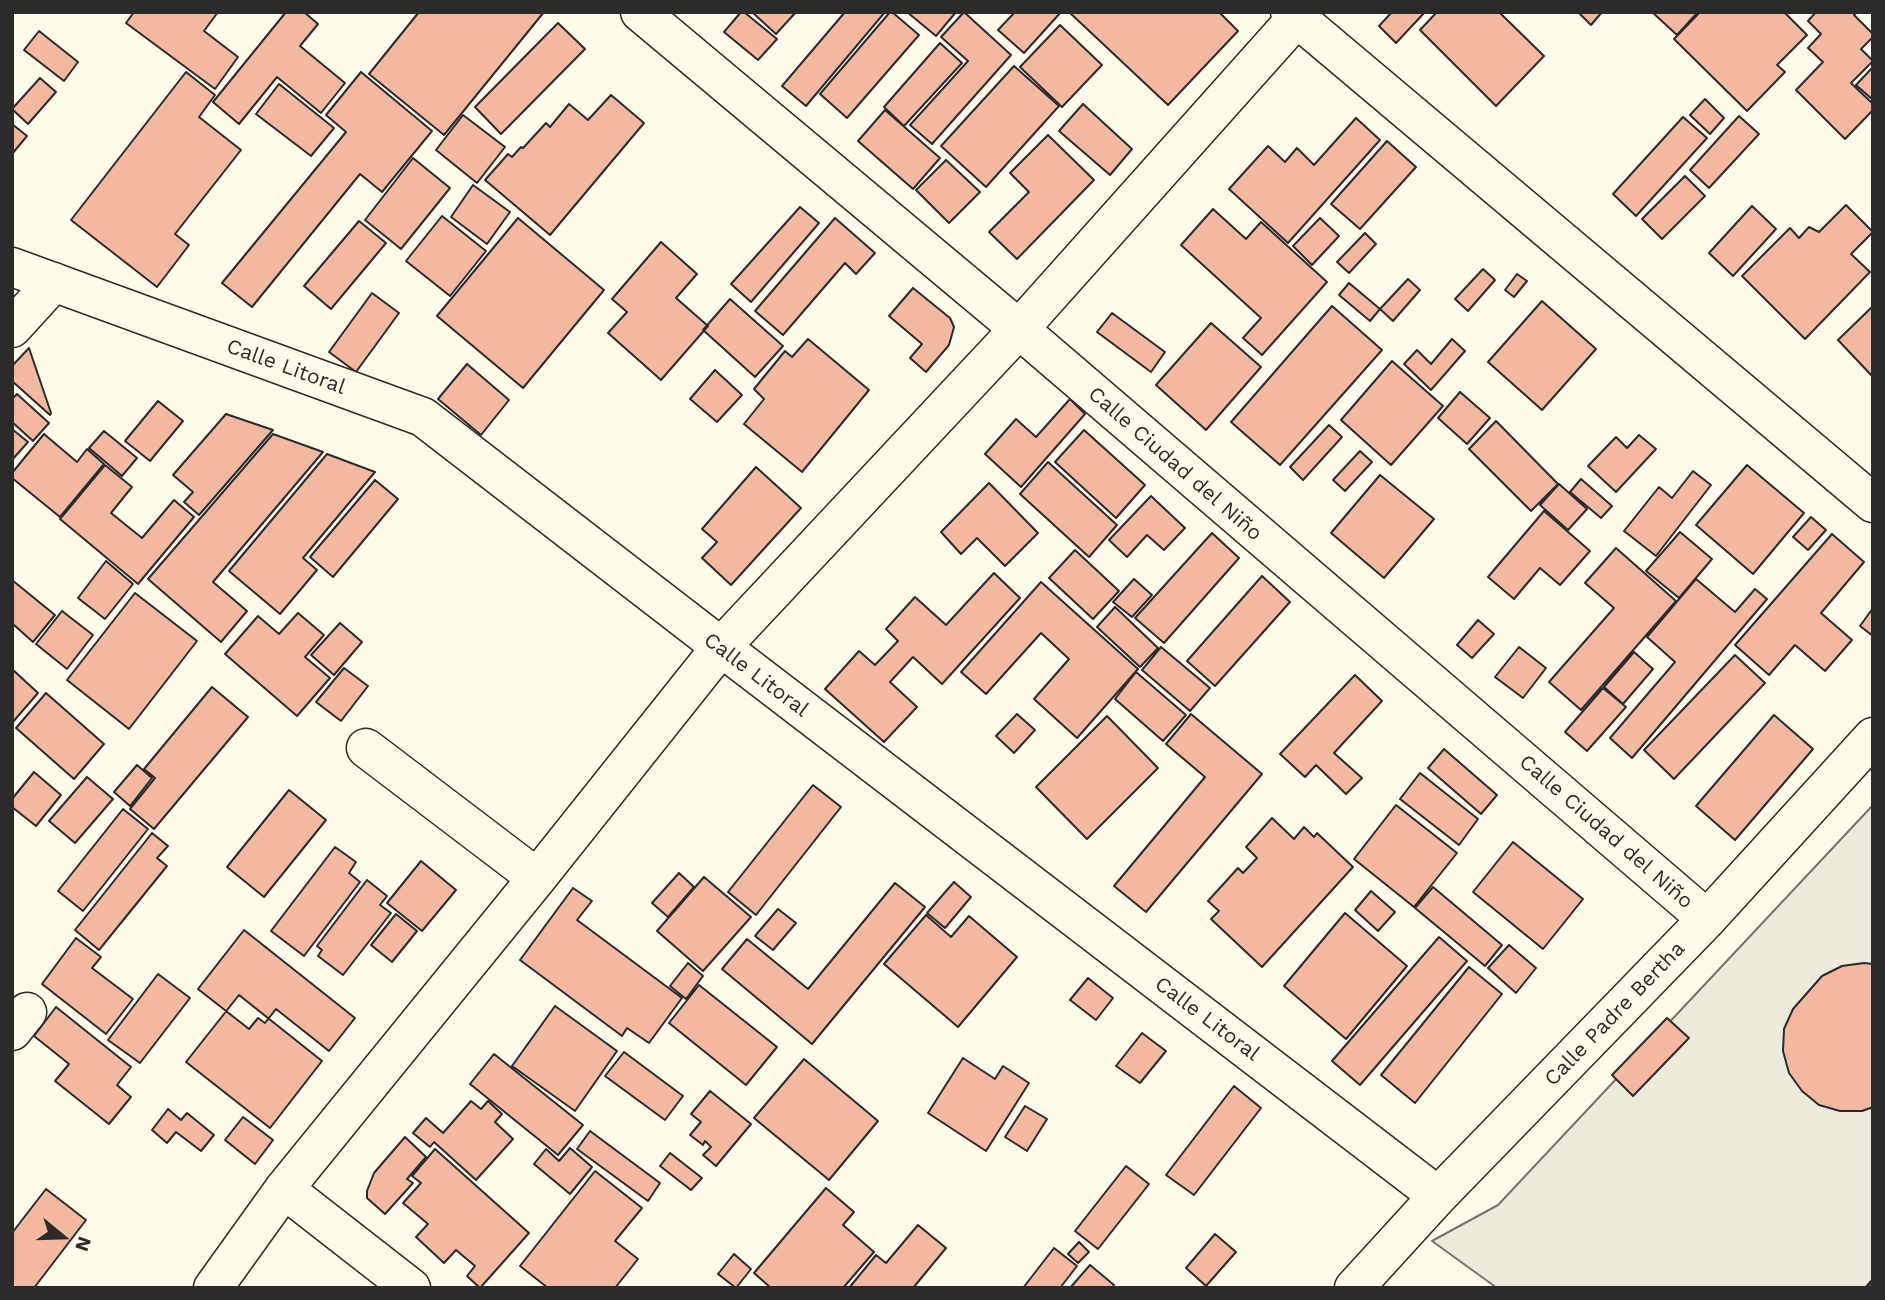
<!DOCTYPE html>
<meta charset="utf-8">
<style>
body{margin:0}
#map{position:relative;width:1885px;height:1300px;overflow:hidden;background:#fdfbea;font-family:"Work Sans",sans-serif}
canvas{display:block}
.frame{position:absolute;inset:0;border:14px solid #2b2b2b;pointer-events:none}
.north{position:absolute;left:28px;top:1202px;width:70px;height:70px;-webkit-text-stroke:5px #fdfbea;paint-order:stroke;rotate:109deg;font-size:19px;font-weight:700;line-height:28px;text-align:center;color:#2b2b2b}
.north::after{content:'';display:block;margin:auto;width:24px;height:32px;background:#2b2b2b;clip-path:polygon(50% 0,100% 100%,50% 72%,0 100%)}
</style>
<div id="map">
<canvas width="1885" height="1300"></canvas>
<div class="frame"></div>
<div class="north">N</div>
</div>
<script>
const g = document.querySelector('canvas').getContext('2d');
g.lineJoin = 'round';
function fillPath(path, color) { g.fillStyle = color; g.fill(path, 'evenodd'); }
const poly = rows => new Path2D(rows.map(r => 'M' + r).join(''));
function trace(path, color, width, dash) { g.strokeStyle = color; g.lineWidth = width; g.lineCap = dash ? 'butt' : 'round'; g.setLineDash(dash || []); g.stroke(path); }
function write(font, color, halo, rows, align = 'center') {
  g.font = font + ' "Work Sans",sans-serif'; g.lineWidth = 5; g.setLineDash([]); g.textBaseline = 'middle'; g.strokeStyle = halo; g.fillStyle = color; for (const [text, x, y, turn = 0] of rows) {
    g.save(); g.translate(x, y); g.rotate((+turn || 0) * Math.PI / 180); g.textAlign = isNaN(turn) ? turn : align; if (halo) g.strokeText(text, 0, 0); g.fillText(text, 0, 0); g.restore();
  }
}
const green = poly([
 [1873,805,1873,1280,1866,1288,1497,1288,1432,1241,1498,1205,1873,805]
]);
fillPath(green, '#ecebdb');
trace(green, '#74746e', 2);
const building = poly([
 [134,12,218,12,204,31,238,57,215,89,126,23,134,12],
 [286,12,304,12,318,24,300,46,345,83,321,113,277,77,239,124,213,102,286,12],
 [419,12,544,12,444,135,369,74,419,12],
 [741,12,744,12,777,39,758,60,724,32,741,12],
 [752,12,796,12,776,34,752,12],
 [845,12,885,12,806,106,782,86,845,12],
 [890,12,892,12,919,35,847,118,820,94,890,12],
 [907,12,956,12,936,36,907,12],
 [964,12,1011,55,932,144,910,125,968,61,941,37,964,12],
 [1015,12,1061,12,1024,53,998,30,1015,12],
 [1069,12,1219,12,1238,31,1168,105,1069,12],
 [1392,12,1425,12,1396,43,1379,26,1392,12],
 [1437,12,1499,12,1544,56,1496,106,1420,30,1437,12],
 [1578,12,1602,12,1591,25,1578,12],
 [1652,12,1698,12,1677,35,1652,12],
 [1700,12,1784,12,1807,35,1777,65,1785,72,1747,111,1674,39,1700,12],
 [1816,12,1857,12,1854,15,1873,34,1873,37,1861,49,1873,61,1851,83,1873,104,1873,110,1845,139,1796,90,1823,62,1808,48,1821,34,1808,21,1816,12],
 [558,23,585,49,501,134,475,107,558,23],
 [1060,25,1102,65,1062,107,1020,67,1060,25],
 [39,31,78,62,64,81,24,50,39,31],
 [940,43,962,63,904,126,884,107,940,43],
 [1014,66,1059,106,986,187,941,146,1014,66],
 [1873,67,1873,100,1856,85,1873,67],
 [186,72,215,95,199,117,241,150,175,234,189,245,157,287,71,220,186,72],
 [361,72,432,131,382,192,360,174,252,307,222,283,346,132,326,115,361,72],
 [40,78,56,92,28,124,12,109,40,78],
 [279,84,334,128,311,156,256,114,279,84],
 [611,95,644,123,550,235,485,180,508,154,512,157,521,147,523,148,546,123,550,127,569,104,588,120,611,95],
 [1705,99,1724,118,1710,134,1690,115,1705,99],
 [1083,104,1132,149,1110,175,1059,131,1083,104],
 [885,110,940,158,913,189,858,141,885,110],
 [463,115,505,147,477,183,436,150,463,115],
 [1739,116,1759,134,1709,188,1690,170,1739,116],
 [1683,117,1707,138,1636,216,1613,194,1683,117],
 [1356,118,1380,140,1288,243,1229,189,1268,146,1285,162,1297,148,1314,165,1356,118],
 [12,124,27,136,12,154,12,124],
 [1048,135,1094,180,1017,259,989,232,1029,192,1010,173,1048,135],
 [1387,141,1416,167,1360,229,1331,204,1387,141],
 [413,158,450,188,401,249,365,220,413,158],
 [946,160,980,192,949,223,916,190,946,160],
 [1685,176,1705,196,1662,239,1642,219,1685,176],
 [473,185,510,212,487,244,451,217,473,185],
 [1846,205,1873,232,1851,254,1870,272,1805,339,1742,276,1790,228,1799,238,1809,227,1819,232,1846,205],
 [1752,206,1776,229,1733,276,1709,253,1752,206],
 [800,207,819,223,751,302,731,284,800,207],
 [1213,209,1246,239,1261,222,1327,282,1262,355,1243,338,1261,318,1181,245,1213,209],
 [442,216,486,251,450,296,406,261,442,216],
 [518,218,604,290,523,388,437,316,518,218],
 [835,218,875,253,856,274,845,263,783,335,755,311,835,218],
 [1320,218,1339,236,1312,265,1293,246,1320,218],
 [359,221,386,243,331,309,304,286,359,221],
 [1365,233,1376,244,1349,273,1337,262,1365,233],
 [661,242,697,274,676,298,708,326,661,380,608,333,627,312,612,299,661,242],
 [1483,269,1495,280,1468,311,1455,299,1483,269],
 [1517,274,1527,281,1514,297,1505,290,1517,274],
 [1408,279,1420,290,1393,321,1380,309,1408,279],
 [1349,283,1380,309,1370,321,1339,295,1349,283],
 [913,288,950,318,954,327,949,345,926,372,910,358,922,344,889,316,913,288],
 [372,293,399,313,356,372,329,352,372,293],
 [730,299,783,346,755,377,703,330,730,299],
 [1542,301,1596,349,1542,410,1488,362,1542,301],
 [1332,306,1382,350,1280,465,1231,422,1332,306],
 [1873,306,1873,377,1838,340,1873,306],
 [1112,313,1165,352,1151,372,1097,332,1112,313],
 [1211,323,1261,367,1206,430,1156,385,1211,323],
 [808,339,869,390,802,472,744,424,764,399,754,389,785,351,792,357,808,339],
 [1452,339,1465,351,1431,390,1404,364,1417,350,1431,364,1452,339],
 [29,348,51,413,50,415,12,381,12,366,29,348],
 [1392,361,1443,406,1391,465,1341,420,1392,361],
 [467,364,509,400,481,435,438,399,467,364],
 [715,370,742,395,717,422,690,399,715,370],
 [1460,392,1490,418,1467,444,1438,418,1460,392],
 [17,394,49,423,33,441,12,422,12,399,17,394],
 [1070,399,1085,414,1021,487,985,454,1016,419,1036,437,1070,399],
 [158,401,183,421,150,461,125,441,158,401],
 [226,414,273,430,199,515,184,502,193,492,173,475,226,414],
 [1496,421,1558,484,1531,511,1469,449,1496,421],
 [1329,425,1342,437,1303,480,1290,467,1329,425],
 [12,429,28,442,12,460,12,429],
 [1084,430,1145,485,1116,518,1055,462,1084,430],
 [104,431,137,458,122,476,89,448,104,431],
 [44,434,77,462,87,449,104,464,60,517,12,478,12,473,44,434],
 [273,434,323,452,213,582,247,611,221,642,148,579,273,434],
 [1639,435,1656,449,1616,492,1588,466,1616,437,1627,448,1639,435],
 [1360,451,1372,462,1345,491,1333,480,1360,451],
 [327,454,375,472,303,558,317,570,280,614,229,571,327,454],
 [1048,462,1117,525,1089,557,1020,494,1048,462],
 [105,465,132,487,111,513,142,538,174,500,194,517,138,584,60,519,105,465],
 [1747,465,1804,513,1753,574,1696,525,1747,465],
 [756,467,801,508,731,585,702,558,717,542,702,529,756,467],
 [1693,471,1711,485,1656,556,1624,531,1659,487,1672,498,1693,471],
 [1380,475,1434,519,1384,578,1331,533,1380,475],
 [1581,479,1612,506,1601,518,1570,492,1581,479],
 [375,480,398,499,333,577,310,557,375,480],
 [989,483,1038,533,1005,566,977,538,961,554,941,532,989,483],
 [1559,484,1587,509,1568,530,1540,505,1559,484],
 [1151,496,1185,528,1164,550,1147,535,1127,557,1109,540,1151,496],
 [1544,511,1590,551,1560,585,1540,568,1514,599,1488,577,1544,511],
 [1811,517,1826,530,1808,550,1793,537,1811,517],
 [1680,532,1712,559,1679,598,1646,571,1680,532],
 [1212,533,1239,558,1164,643,1135,618,1212,533],
 [1832,534,1864,562,1821,613,1852,640,1825,671,1795,645,1769,675,1735,645,1832,534],
 [1616,548,1676,601,1581,710,1549,682,1614,608,1585,583,1616,548],
 [1075,550,1119,591,1093,619,1049,578,1075,550],
 [106,561,133,584,105,619,78,598,106,561],
 [994,573,1020,598,942,684,913,657,890,682,917,707,884,742,825,689,859,651,875,665,898,641,886,629,915,597,946,625,994,573],
 [1262,576,1290,602,1215,686,1187,661,1262,576],
 [1134,579,1152,595,1132,617,1113,602,1134,579],
 [1696,579,1735,612,1755,589,1767,599,1632,758,1610,738,1675,662,1647,637,1696,579],
 [12,580,55,615,33,642,14,625,12,628,12,580],
 [1041,582,1138,669,1077,738,1034,699,1069,659,1041,633,986,694,961,672,1041,582],
 [135,593,197,641,129,729,67,680,135,593],
 [1115,607,1158,648,1140,667,1097,627,1115,607],
 [1873,608,1873,636,1860,626,1873,608],
 [62,611,93,635,67,669,36,644,62,611],
 [298,613,324,635,305,657,330,678,297,716,225,654,258,616,279,634,298,613],
 [1478,620,1494,634,1472,658,1457,645,1478,620],
 [340,623,362,642,334,675,311,655,340,623],
 [1161,647,1210,688,1190,711,1142,670,1161,647],
 [1519,647,1546,668,1523,698,1495,677,1519,647],
 [1634,652,1653,669,1623,704,1604,687,1634,652],
 [1735,655,1765,683,1674,779,1644,750,1735,655],
 [344,668,368,686,341,721,316,702,344,668],
 [12,669,38,693,12,723,12,669],
 [1136,672,1186,715,1163,741,1115,699,1136,672],
 [1355,675,1382,701,1334,753,1362,778,1346,794,1316,765,1305,777,1280,754,1355,675],
 [212,687,248,717,154,829,130,809,155,778,144,769,212,687],
 [1603,688,1626,707,1587,751,1565,732,1603,688],
 [46,693,104,744,74,779,16,728,46,693],
 [1017,714,1035,730,1014,753,996,736,1017,714],
 [1191,714,1262,774,1146,912,1114,886,1205,777,1166,744,1191,714],
 [1774,715,1813,749,1735,840,1696,806,1774,715],
 [1107,716,1158,768,1087,839,1036,787,1107,716],
 [1444,749,1497,795,1481,814,1428,768,1444,749],
 [137,765,152,778,130,806,114,792,137,765],
 [34,772,61,795,36,826,12,807,12,799,34,772],
 [1420,773,1478,819,1459,845,1400,799,1420,773],
 [87,777,113,799,75,843,49,821,87,777],
 [813,785,841,807,756,915,728,892,813,785],
 [289,790,326,820,264,897,227,867,289,790],
 [1396,805,1457,853,1414,907,1354,859,1396,805],
 [123,809,148,829,83,911,58,891,123,809],
 [1272,818,1294,839,1304,827,1314,837,1317,833,1353,867,1262,967,1211,919,1219,911,1208,901,1238,868,1243,873,1257,858,1246,847,1272,818],
 [152,833,168,846,157,858,167,866,99,950,75,930,152,833],
 [1513,842,1583,899,1543,949,1473,892,1513,842],
 [335,847,356,862,349,873,360,882,304,956,271,931,335,847],
 [421,861,456,890,422,931,387,903,421,861],
 [679,873,694,887,668,917,652,903,679,873],
 [704,877,751,917,703,971,657,931,704,877],
 [367,880,387,896,380,905,391,913,343,975,318,956,322,950,317,946,367,880],
 [954,882,971,897,945,928,927,913,954,882],
 [895,883,925,907,812,1044,722,969,747,939,808,989,895,883],
 [1433,887,1502,945,1485,966,1415,908,1433,887],
 [573,888,592,901,577,920,682,998,649,1043,627,1028,622,1036,520,960,573,888],
 [1371,891,1395,912,1378,931,1355,910,1371,891],
 [778,909,796,923,773,950,755,936,778,909],
 [1345,913,1407,966,1346,1039,1284,986,1345,913],
 [396,914,417,931,392,962,371,945,396,914],
 [926,915,951,937,969,916,1017,957,958,1027,884,964,926,915],
 [244,930,355,1018,329,1051,276,1009,265,1023,258,1018,249,1029,198,989,244,930],
 [1439,937,1467,961,1360,1085,1332,1061,1439,937],
 [76,938,101,957,92,968,133,999,106,1034,42,984,76,938],
 [1509,945,1536,968,1516,993,1488,968,1509,945],
 [688,963,703,976,686,999,670,986,688,963],
 [1864,963,1873,964,1873,1107,1862,1111,1840,1111,1819,1105,1802,1091,1789,1073,1783,1051,1784,1029,1793,1009,1822,976,1842,966,1864,963],
 [1469,967,1502,994,1415,1103,1381,1075,1469,967],
 [158,974,190,998,140,1063,108,1040,158,974],
 [1088,978,1113,998,1096,1020,1070,1000,1088,978],
 [699,985,777,1047,746,1085,669,1023,699,985],
 [239,995,322,1061,270,1128,186,1062,239,995],
 [555,1006,617,1051,575,1111,512,1066,555,1006],
 [56,1007,131,1067,117,1085,131,1097,109,1124,55,1081,69,1064,34,1036,56,1007],
 [1667,1018,1689,1038,1633,1096,1612,1075,1667,1018],
 [1142,1033,1166,1051,1140,1083,1116,1066,1142,1033],
 [624,1052,683,1096,665,1120,605,1076,624,1052],
 [494,1054,583,1125,558,1155,470,1084,494,1054],
 [963,1058,995,1079,1003,1066,1029,1083,986,1151,928,1113,963,1058],
 [804,1059,878,1121,829,1180,754,1118,804,1059],
 [1234,1086,1261,1108,1194,1195,1166,1175,1234,1086],
 [710,1091,751,1124,716,1166,703,1155,711,1147,705,1141,703,1145,690,1135,701,1122,691,1114,710,1091],
 [471,1101,481,1109,488,1101,502,1114,495,1122,513,1139,476,1180,434,1142,430,1147,413,1133,426,1118,443,1133,471,1101],
 [1025,1106,1047,1119,1027,1151,1005,1137,1025,1106],
 [168,1109,181,1120,187,1113,214,1135,201,1151,176,1132,167,1143,152,1130,168,1109],
 [243,1117,273,1140,255,1164,225,1140,243,1117],
 [590,1131,660,1183,648,1201,577,1149,590,1131],
 [405,1137,426,1157,407,1179,413,1183,385,1214,367,1198,367,1191,374,1173,405,1137],
 [570,1148,592,1167,570,1194,534,1164,546,1149,559,1161,570,1148],
 [435,1149,529,1233,480,1288,467,1276,475,1266,456,1250,444,1263,416,1237,428,1224,403,1203,421,1183,412,1176,435,1149],
 [670,1153,702,1178,691,1190,660,1166,670,1153],
 [1126,1166,1149,1184,1098,1249,1075,1231,1126,1166],
 [595,1171,642,1208,615,1241,638,1259,615,1288,548,1288,520,1266,595,1171],
 [826,1188,854,1212,843,1225,874,1252,843,1288,771,1288,754,1273,826,1188],
 [46,1189,86,1220,34,1288,12,1288,12,1233,46,1189],
 [918,1225,946,1248,913,1288,849,1288,876,1255,886,1263,918,1225],
 [1215,1234,1236,1252,1206,1286,1186,1268,1215,1234],
 [1079,1242,1089,1252,1078,1263,1068,1254,1079,1242],
 [1054,1248,1077,1266,1060,1288,1023,1288,1054,1248],
 [734,1254,751,1269,736,1288,718,1274,734,1254],
 [1090,1265,1114,1285,1112,1288,1070,1288,1090,1265]
]);
fillPath(building, '#f2b8a0');
trace(building, '#2b2b2b', 2);
const minor = poly([
 [640,12,1019,329,1707,919],
 [1290,12,1873,503],
 [12,267,423,417,721,647,1438,1196],
 [12,328,54,282],
 [366,748,537,878],
 [12,1031,27,1012],
 [284,1189,411,1288],
 [213,1288,284,1189,537,878,721,647,1019,329,1302,12],
 [1354,1288,1438,1196,1707,919,1873,737]
]);
trace(minor, '#2b2b2b', 41);
trace(minor, '#fdfbea', 38);
trace(poly([
 [1866,1288,1873,1280]
]), '#2b2b2b', 3.5);
write('21px', '#2b2b2b', '#fdfbea', [
 ["Calle Litoral",286,367,20],
 ["Calle Ciudad del Niño",1175,464,41],
 ["Calle Litoral",756,675,37],
 ["Calle Ciudad del Niño",1606,832,41],
 ["Calle Padre Bertha",1615,1014,-46],
 ["Calle Litoral",1207,1019,37]
]);
</script>
